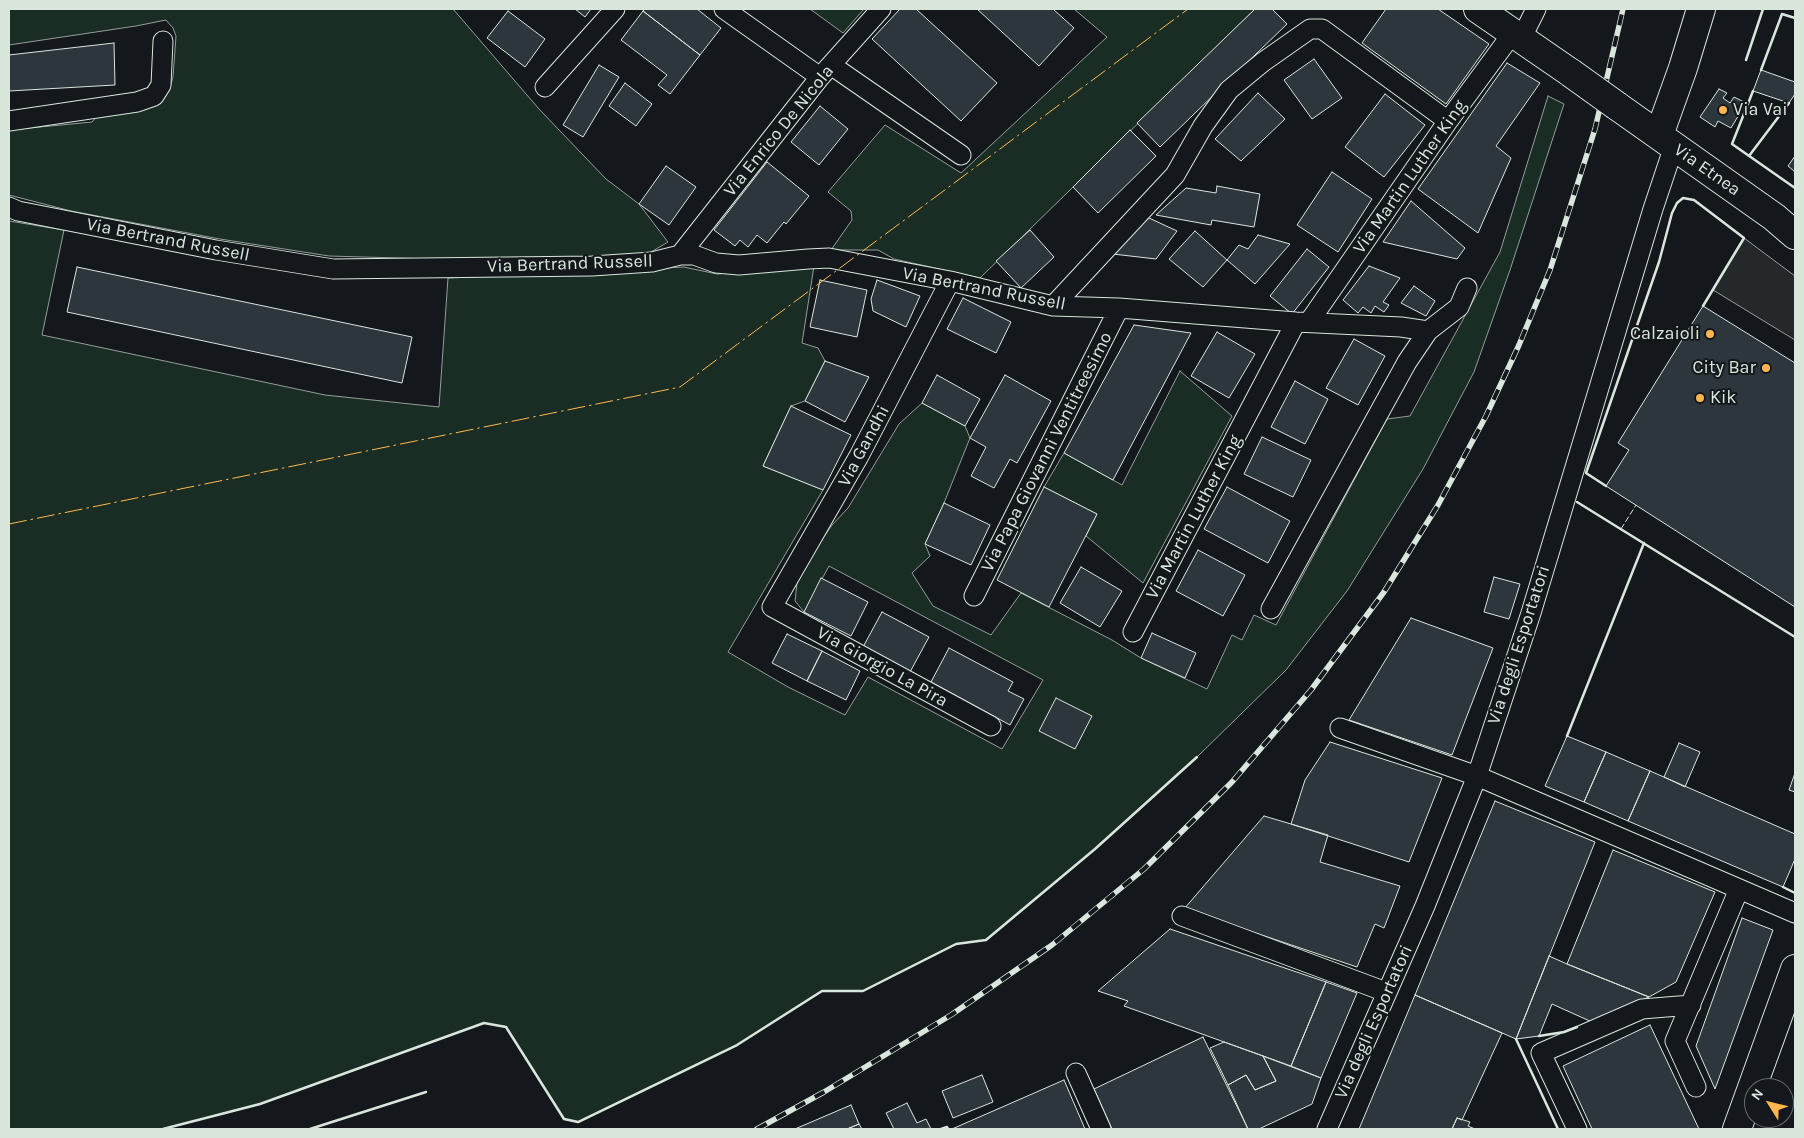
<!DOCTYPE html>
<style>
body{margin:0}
#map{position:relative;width:1804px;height:1138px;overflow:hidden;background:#14181c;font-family:Karla,sans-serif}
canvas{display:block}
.frame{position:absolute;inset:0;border:10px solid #d8e6dc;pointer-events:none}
.north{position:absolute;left:1744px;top:1078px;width:50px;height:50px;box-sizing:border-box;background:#14181c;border:1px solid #626a69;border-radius:50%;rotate:306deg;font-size:14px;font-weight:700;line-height:20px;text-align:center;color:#d8e6dc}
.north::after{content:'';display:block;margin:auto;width:18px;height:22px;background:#ffb74d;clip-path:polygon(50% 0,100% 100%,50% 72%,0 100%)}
</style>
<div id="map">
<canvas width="1804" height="1138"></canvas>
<div class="frame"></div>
<div class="north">N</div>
</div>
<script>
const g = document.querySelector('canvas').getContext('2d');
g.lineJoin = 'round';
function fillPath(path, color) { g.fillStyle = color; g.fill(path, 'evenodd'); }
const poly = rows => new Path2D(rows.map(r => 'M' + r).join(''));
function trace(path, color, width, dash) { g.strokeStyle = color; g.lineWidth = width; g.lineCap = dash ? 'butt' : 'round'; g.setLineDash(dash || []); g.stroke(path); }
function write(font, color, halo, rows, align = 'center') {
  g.font = font + ' Karla,sans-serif'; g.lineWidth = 4; g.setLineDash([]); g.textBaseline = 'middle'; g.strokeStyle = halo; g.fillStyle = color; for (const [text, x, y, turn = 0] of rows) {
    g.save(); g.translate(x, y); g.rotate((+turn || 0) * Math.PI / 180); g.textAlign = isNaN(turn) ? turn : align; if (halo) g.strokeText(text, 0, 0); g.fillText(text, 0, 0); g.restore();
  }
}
const green = poly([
 [9,9,453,9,539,109,606,179,639,204,668,242,651,252,624,256,433,259,329,256,220,239,71,211,9,195,9,130,92,122,97,116,159,101,169,91,173,77,176,36,173,28,166,20,136,26,9,45,9,9],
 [810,9,864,9,843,33,810,9],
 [1074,9,1255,9,980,278,894,259,878,250,831,250,852,220,851,211,828,192,885,125,961,173,1107,37,1074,9],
 [1548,96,1564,104,1510,270,1474,372,1423,469,1347,591,1286,670,1197,757,1095,849,986,940,956,944,863,991,822,991,737,1045,578,1122,564,1119,506,1027,484,1023,260,1104,163,1129,9,1129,9,221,64,230,42,335,325,395,439,407,448,278,684,267,717,274,814,266,802,343,818,348,825,361,805,401,791,406,763,466,823,490,728,652,788,687,845,715,868,677,1002,749,1043,680,829,566,804,612,795,601,797,583,813,552,832,525,848,508,899,424,922,403,965,426,970,438,944,503,925,544,930,556,912,573,933,606,991,635,1021,593,1112,640,1141,658,1207,689,1232,635,1242,640,1254,615,1276,625,1387,419,1410,416,1500,252,1548,96],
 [1180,371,1232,416,1143,583,1086,536,1097,514,1044,487,1064,453,1122,485,1180,371]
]);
fillPath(green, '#1a2d24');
trace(green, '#939e99', 1);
const parking = poly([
 [1744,238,1795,276,1795,340,1713,290,1744,238]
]);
fillPath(parking, '#24282b');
trace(parking, '#939e99', 1);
const building = poly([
 [575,9,591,9,585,17,575,9],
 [645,9,697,9,721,28,700,55,643,11,645,9],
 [900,9,916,9,997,83,961,121,872,39,900,9],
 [977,9,1053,9,1074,28,1039,66,977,9],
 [1255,9,1272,9,1287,24,1160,147,1137,123,1255,9],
 [1386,9,1438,9,1489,44,1446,104,1362,43,1386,9],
 [508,11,545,39,525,67,487,38,508,11],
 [643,11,700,55,670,94,658,85,667,75,621,40,643,11],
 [114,43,115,85,9,91,9,55,114,43],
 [1314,59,1342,98,1312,119,1284,80,1314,59],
 [1507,63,1540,83,1496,146,1511,158,1478,233,1418,189,1507,63],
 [599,65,619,77,583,137,563,125,599,65],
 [1761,70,1795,82,1795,94,1789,103,1753,91,1761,70],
 [625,83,652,104,636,126,609,106,625,83],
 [1719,89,1727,93,1723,98,1730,103,1734,97,1746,103,1731,128,1718,121,1715,127,1700,117,1719,89],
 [1258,93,1285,119,1241,161,1215,139,1258,93],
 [1385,94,1425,125,1384,177,1345,147,1385,94],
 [820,106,848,129,819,165,791,142,820,106],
 [1130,130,1156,156,1098,213,1073,187,1130,130],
 [1795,156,1795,172,1788,166,1795,156],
 [767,162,809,196,786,224,784,222,767,243,757,235,748,247,740,240,735,246,714,230,767,162],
 [666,166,696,187,669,225,639,204,666,166],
 [1332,172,1372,199,1338,252,1297,225,1332,172],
 [1217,186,1260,194,1254,227,1212,220,1211,225,1156,215,1186,188,1216,193,1217,186],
 [1411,201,1465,248,1457,259,1383,242,1411,201],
 [1149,218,1177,231,1156,259,1113,254,1149,218],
 [1030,230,1054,257,1021,288,996,261,1030,230],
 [1195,231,1227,260,1203,287,1169,259,1195,231],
 [1258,235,1290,244,1255,284,1227,260,1239,245,1248,249,1258,235],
 [1307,249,1329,267,1292,314,1270,296,1307,249],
 [1369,266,1400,278,1383,302,1389,305,1384,312,1375,306,1371,313,1363,307,1358,313,1343,300,1369,266],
 [77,267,412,337,402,383,67,312,77,267],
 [820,280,867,290,857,337,810,327,820,280],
 [877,280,920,296,906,327,873,311,871,299,877,280],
 [1414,286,1435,301,1426,316,1401,303,1414,286],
 [963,298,1011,322,996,353,947,329,963,298],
 [1703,306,1795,363,1795,607,1606,486,1629,450,1618,443,1703,306],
 [1134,325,1191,333,1113,480,1064,453,1134,325],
 [1217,332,1255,354,1229,398,1191,376,1217,332],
 [1354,339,1385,356,1358,405,1326,388,1354,339],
 [825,361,869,377,845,422,805,401,825,361],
 [937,375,980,399,965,426,922,403,937,375],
 [1005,375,1051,401,1017,463,1010,459,994,488,971,476,986,447,970,438,1005,375],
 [1295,381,1328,399,1305,444,1271,427,1295,381],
 [791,406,851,435,823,490,763,466,791,406],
 [1262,437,1311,460,1293,497,1244,474,1262,437],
 [1044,487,1097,514,1049,607,997,580,1044,487],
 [1227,487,1290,521,1268,563,1204,529,1227,487],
 [944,503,990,525,971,565,925,544,944,503],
 [1198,550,1245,575,1223,616,1176,591,1198,550],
 [1081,567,1122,591,1100,627,1060,603,1081,567],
 [1494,577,1520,584,1509,619,1484,612,1494,577],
 [821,578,868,602,851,636,804,612,821,578],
 [882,612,929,637,910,672,863,647,882,612],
 [1411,618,1493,648,1452,755,1349,720,1411,618],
 [1152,633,1196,653,1185,678,1141,658,1152,633],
 [787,634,822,651,807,681,772,663,787,634],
 [949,648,1013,682,1008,691,1024,699,1010,725,931,682,949,648],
 [822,651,860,671,846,700,807,681,822,651],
 [1056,698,1092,716,1075,749,1039,731,1056,698],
 [1567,736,1606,752,1584,802,1545,786,1567,736],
 [1330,742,1442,778,1409,862,1291,824,1305,780,1330,742],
 [1679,743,1700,752,1685,787,1664,777,1679,743],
 [1606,752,1650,771,1628,821,1584,802,1606,752],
 [1650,771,1795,834,1795,859,1783,887,1628,821,1650,771],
 [1795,773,1795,792,1789,790,1795,773],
 [1495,801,1595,842,1516,1039,1415,995,1495,801],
 [1264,816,1328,835,1320,862,1400,886,1384,928,1375,924,1357,967,1184,909,1264,816],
 [1613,850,1715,892,1676,982,1649,997,1567,964,1613,850],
 [1742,918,1773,930,1715,1089,1696,1046,1742,918],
 [1170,929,1326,982,1291,1066,1124,1006,1128,1001,1098,991,1170,929],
 [1549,956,1567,964,1649,997,1592,1022,1552,1004,1539,1036,1516,1039,1549,956],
 [1326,982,1357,993,1321,1078,1291,1066,1326,982],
 [1415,995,1502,1033,1462,1120,1457,1118,1452,1129,1359,1129,1415,995],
 [1650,1025,1699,1129,1592,1129,1563,1066,1650,1025],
 [1203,1037,1248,1129,1112,1129,1094,1089,1203,1037],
 [1224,1042,1263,1056,1276,1081,1255,1090,1246,1075,1228,1085,1210,1048,1224,1042],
 [1263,1056,1321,1078,1312,1104,1259,1129,1248,1129,1228,1085,1246,1075,1255,1090,1276,1081,1263,1056],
 [982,1075,993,1102,953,1118,942,1091,982,1075],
 [1064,1080,1085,1129,952,1129,1064,1080],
 [907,1103,917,1123,926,1119,931,1129,894,1129,886,1113,907,1103],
 [851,1105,859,1124,847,1129,795,1129,851,1105],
 [1457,1118,1470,1122,1468,1126,1475,1129,1452,1129,1457,1118],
 [859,1124,862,1129,847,1129,859,1124]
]);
fillPath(building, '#2c363c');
trace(building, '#d8e6dc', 1);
const minor = poly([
 [724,9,820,77],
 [1521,39,1536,9],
 [831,65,961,155],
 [545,87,615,9],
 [9,121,137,102,154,96,161,85,163,41],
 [9,207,18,211,216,250,333,269,592,266,652,262,680,255,694,255,716,263,739,265,808,259,829,258,950,281,1053,306,1119,308,1296,322,1401,327,1428,331],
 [680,255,820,77,881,9],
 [950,281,859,456,772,607,991,726],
 [1053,306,1175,175,1203,126,1229,90,1263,62,1310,29,1322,29,1448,121],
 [1309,322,1448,121,1512,34],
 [974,596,1119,308],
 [1271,609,1407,362,1428,331,1459,307,1467,288],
 [1133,632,1296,322],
 [1340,728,1477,776,1795,913],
 [1182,916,1386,992],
 [1076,1073,1101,1129],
 [1696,1087,1675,1041,1739,889],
 [1327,1129,1425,906,1477,776,1531,613,1653,209,1674,146],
 [1577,1129,1541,1053,1642,1009,1691,1005]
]);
const secondary = poly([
 [1478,9,1571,73],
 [1617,106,1774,217,1795,235],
 [1659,135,1683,68,1701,9],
 [1737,1129,1795,969]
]);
trace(minor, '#d8e6dc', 21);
trace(secondary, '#d8e6dc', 30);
trace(minor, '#14181c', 19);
trace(secondary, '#14181c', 28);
const rail = poly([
 [757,1129,824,1092,951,1015,1052,945,1144,869,1232,782,1311,690,1384,592,1438,505,1486,416,1519,345,1550,270,1595,129,1623,9]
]);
trace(rail, '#d8e6dc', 5.5);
trace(rail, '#14181c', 4, [11]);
const secondaryBridge = poly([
 [1571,73,1617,106]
]);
trace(secondaryBridge, '#d8e6dc', 30, []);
trace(secondaryBridge, '#14181c', 28);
trace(poly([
 [1621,529,1636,505]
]), '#d8e6dc', 1, [6, 2.5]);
trace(poly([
 [1746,60,1763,9],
 [1761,70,1782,14,1795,18],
 [1753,91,1732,144,1795,188],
 [1749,156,1789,103],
 [1606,486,1586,473,1659,262,1672,213,1677,203,1683,198,1694,200,1744,238,1703,306],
 [1577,502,1795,637],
 [1567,736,1644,543],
 [1783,887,1795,893],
 [1539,1036,1564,1032,1577,1027],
 [1516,1039,1558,1129],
 [163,1129,260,1104,484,1023,506,1027,564,1119,578,1122,737,1045,822,991,863,991,956,944,986,940,1095,849,1197,757],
 [310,1129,426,1092],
 [941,1129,947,1127,948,1129]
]), '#d8e6dc', 2.5);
trace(poly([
 [9,524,680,387,1188,9]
]), '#ffb74d', 1, [18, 4, 2.5, 4]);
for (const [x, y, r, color] of [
 [1723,110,5,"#ffb74d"],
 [1710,334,5,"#ffb74d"],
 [1766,368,5,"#ffb74d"],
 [1700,398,5,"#ffb74d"]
]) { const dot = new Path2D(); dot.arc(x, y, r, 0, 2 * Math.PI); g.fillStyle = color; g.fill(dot); trace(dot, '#14181c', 2); }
write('18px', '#d8e6dc', '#14181c', [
 ["Via Vai",1733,110],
 ["Calzaioli",1700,334,"right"],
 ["City Bar",1756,368,"right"],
 ["Kik",1710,398]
], 'left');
write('18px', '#d8e6dc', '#14181c', [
 ["Via Enrico De Nicola",779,131,-51],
 ["Via Etnea",1707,170,35],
 ["Via Martin Luther King",1410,177,-55],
 ["Via Bertrand Russell",168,240,11],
 ["Via Bertrand Russell",570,264,-2],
 ["Via Bertrand Russell",984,289,11],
 ["Via Gandhi",864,446,-62],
 ["Via Papa Giovanni Ventitreesimo",1047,452,-63],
 ["Via Martin Luther King",1194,517,-62],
 ["Via degli Esportatori",1519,645,-72],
 ["Via Giorgio La Pira",882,667,29],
 ["Via degli Esportatori",1374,1022,-66]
]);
</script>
